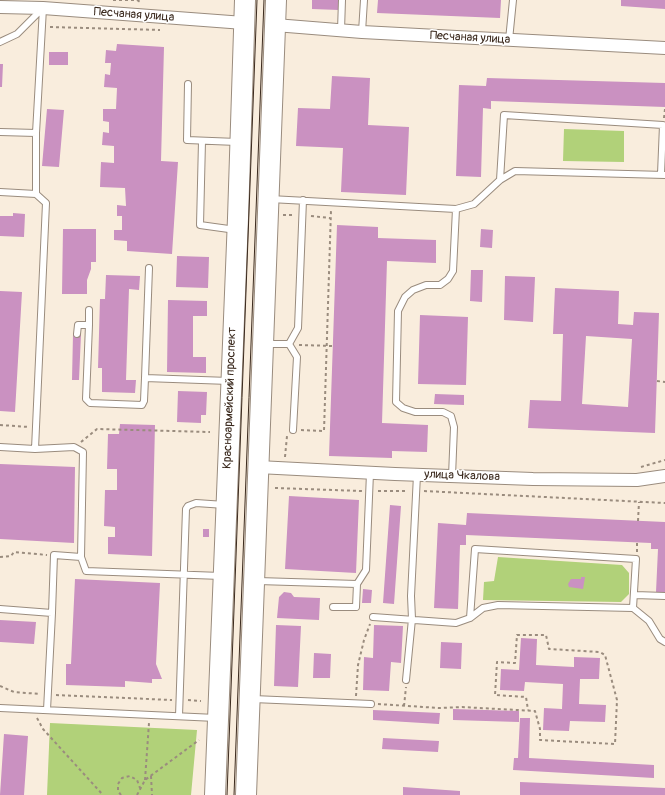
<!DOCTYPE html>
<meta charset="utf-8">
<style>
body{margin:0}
canvas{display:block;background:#f9eddd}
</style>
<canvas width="665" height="795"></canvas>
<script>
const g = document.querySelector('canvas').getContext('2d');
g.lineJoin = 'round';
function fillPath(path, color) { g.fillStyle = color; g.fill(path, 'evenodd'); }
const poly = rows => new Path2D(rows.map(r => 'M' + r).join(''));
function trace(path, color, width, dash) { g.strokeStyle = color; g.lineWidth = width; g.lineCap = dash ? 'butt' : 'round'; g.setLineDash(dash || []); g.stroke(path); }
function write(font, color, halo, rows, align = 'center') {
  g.font = font + ' Pangolin,sans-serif'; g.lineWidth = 3; g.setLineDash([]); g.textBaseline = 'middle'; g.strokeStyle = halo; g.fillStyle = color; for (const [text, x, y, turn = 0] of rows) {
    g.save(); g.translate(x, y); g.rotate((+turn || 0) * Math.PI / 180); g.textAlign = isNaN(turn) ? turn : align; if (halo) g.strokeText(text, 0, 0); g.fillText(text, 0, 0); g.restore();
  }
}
fillPath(poly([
 [564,129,624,131,624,162,563,161],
 [498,557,622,565,629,573,629,594,621,602,483,600,484,582,494,581],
 [50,723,197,730,191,795,47,795]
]), '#b1d179');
fillPath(poly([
 [312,0,339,0,339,10,312,9],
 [378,0,501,0,500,18,377,13],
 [621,0,665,0,665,9,621,6],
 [117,44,164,47,161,161,178,162,172,254,127,251,127,241,114,240,114,230,122,230,122,216,117,216,117,205,126,206,125,188,100,187,101,162,114,163,114,146,102,145,103,132,109,133,109,122,103,121,103,109,116,109,117,88,104,87,105,74,110,75,111,63,105,63,106,50,116,51],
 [49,52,68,52,68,65,49,65],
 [0,64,3,64,2,87,0,87],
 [332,76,370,78,368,125,409,127,406,195,341,192,343,148,296,146,298,108,330,109],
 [487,78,665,83,665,107,491,101,491,109,483,108,481,177,456,176,459,85,486,86],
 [47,109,64,110,59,167,42,166],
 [13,213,25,214,24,237,0,236,0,216,13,216],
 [337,225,378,227,378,238,436,240,436,263,387,261,382,423,428,425,427,452,392,451,392,458,329,456],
 [63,229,96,229,96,262,91,262,91,269,87,280,87,294,62,294],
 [481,229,493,230,492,248,480,247],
 [177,256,209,257,208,288,176,287],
 [471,270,483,270,482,302,470,301],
 [106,275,140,276,139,290,129,289,126,380,136,380,135,393,102,392,102,368,98,368,100,299,105,299],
 [505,276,535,277,533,322,504,320],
 [555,288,619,291,618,324,633,325,634,312,659,313,655,433,528,428,530,400,561,401,563,334,553,334],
 [586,336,632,339,628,407,582,404],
 [0,291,22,292,15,412,0,411],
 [168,300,207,301,207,316,193,316,193,357,206,357,206,373,167,372],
 [420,315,468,317,466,385,418,384],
 [73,334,81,334,79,380,72,380],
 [178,391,207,392,206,415,201,415,201,423,177,422],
 [435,394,464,395,464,405,434,404],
 [120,424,155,425,152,556,108,554,108,537,115,537,115,527,104,526,105,490,117,490,117,469,107,469,108,434,119,434],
 [0,464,75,467,74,543,0,539],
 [289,496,359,500,356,573,285,569],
 [390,505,401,506,394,604,383,603],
 [467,513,665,522,665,592,656,592,658,549,651,549,651,543,466,535,466,545,460,545,458,609,434,608,438,523,466,525],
 [203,529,209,529,209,537,203,537],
 [581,577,585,577,583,589,569,587,568,584,571,579,581,579],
 [75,579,160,583,156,664,162,679,152,679,152,683,125,681,125,687,66,685,66,664,71,664],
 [363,589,372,590,371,603,362,603],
 [284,592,291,593,294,597,320,598,319,620,277,618,279,597],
 [0,620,36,622,34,644,0,642],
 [276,625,301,626,298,687,274,686],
 [374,625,403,626,401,663,391,662,389,691,363,690,364,657,373,658],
 [521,638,537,639,536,665,574,667,574,657,600,658,599,679,580,679,579,704,606,705,605,722,570,721,569,731,543,730,544,708,562,709,563,684,525,682,524,691,500,690,501,669,519,670],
 [441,642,462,643,461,669,440,668],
 [314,653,331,654,330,678,313,678],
 [453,709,519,711,519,722,453,720],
 [373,710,440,713,439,724,373,720],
 [520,718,530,718,529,758,654,765,654,778,513,770,514,758,518,758],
 [4,734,28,736,24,795,0,795],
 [383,738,439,741,438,752,382,749],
 [520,782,665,788,665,795,520,795],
 [403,787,460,791,460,795,403,795]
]), '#ca91c1');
const service = poly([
 [341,30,342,0],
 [362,32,364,0],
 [509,40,513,0],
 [0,42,17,34,42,9],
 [188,84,187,140,237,142],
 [0,132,36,133],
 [202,141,200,225,236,230],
 [500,180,504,115,663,125,661,174],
 [0,192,36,194,46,203,35,449,0,447],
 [36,194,36,133,43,8],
 [270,199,456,209,474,204,500,180,515,171,665,175],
 [149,268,145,378,229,381],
 [89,325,89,310],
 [77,334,78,325,89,325,86,399,90,403,142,405,144,401,145,378],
 [265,344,289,344],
 [293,430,297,357,289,344,298,328,303,200],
 [35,449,74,447,83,452,81,557,86,571,221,576],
 [452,476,454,427,451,416,443,412,415,412,403,408,396,402,398,311,405,297,413,290,426,285,440,285,448,279,453,271,456,209],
 [258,581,357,584,366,570,370,473],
 [635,595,665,596],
 [333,607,356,607,357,584],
 [0,609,52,613,47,710],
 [52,613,54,555,81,557],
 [373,617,456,623,470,618,483,608,498,605,633,608,649,621,660,639,665,642],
 [470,618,475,549,636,559,633,608],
 [406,680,412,619,411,596,417,475],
 [253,699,371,704],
 [0,708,216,718],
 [179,716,186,509,188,506,196,503,225,505]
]);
const minor = poly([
 [0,7,43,8,244,23],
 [275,25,362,32,665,48],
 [258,467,395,474,533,479,637,480,665,476]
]);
const primary = poly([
 [215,795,238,218,245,0],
 [246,795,276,0]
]);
trace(service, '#9a8c7e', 8);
trace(minor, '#9a8c7e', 14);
trace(primary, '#9a8c7e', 22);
trace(poly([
 [113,0,137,0,142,3],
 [50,27,160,30],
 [664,118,665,109],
 [283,215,294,215],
 [311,216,330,218],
 [299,345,333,346],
 [657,381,665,382],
 [0,425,29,427],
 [301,430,324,431,331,210],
 [81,442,97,429,210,432],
 [285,457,287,436],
 [641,467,665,460],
 [275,488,362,491],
 [378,491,408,491],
 [424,491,665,503],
 [638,521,639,502],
 [637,552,637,543],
 [0,557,11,556,14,552,47,555],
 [0,686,14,692,40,694],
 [56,695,172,700],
 [356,696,358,665,364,640,370,624],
 [188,700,201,701],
 [378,704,439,708,462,707,535,711,540,729,540,740,615,744,617,700,605,655,600,652,549,649,546,635,517,635,515,663,497,662,495,695,526,697,528,710],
 [404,706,406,687],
 [37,718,43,729,103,795],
 [151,776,152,795],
 [145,780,149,723],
 [121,795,118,791,118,784,122,778,130,776,137,780,140,788],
 [137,795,145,780,199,740]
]), '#9a8c7e', 2, [3, 3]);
trace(service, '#fff', 6);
trace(minor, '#fff', 12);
trace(primary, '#fff', 20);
trace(poly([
 [227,795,257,0],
 [234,795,264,0]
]), '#3b2a1e', 1);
write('12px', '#3b2a1e', '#fff', [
 ["Песчаная улица",134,15,4],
 ["Песчаная улица",470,38,3],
 ["Красноармейский проспект",230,398,-88],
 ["улица Чкалова",462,476,2]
]);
</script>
